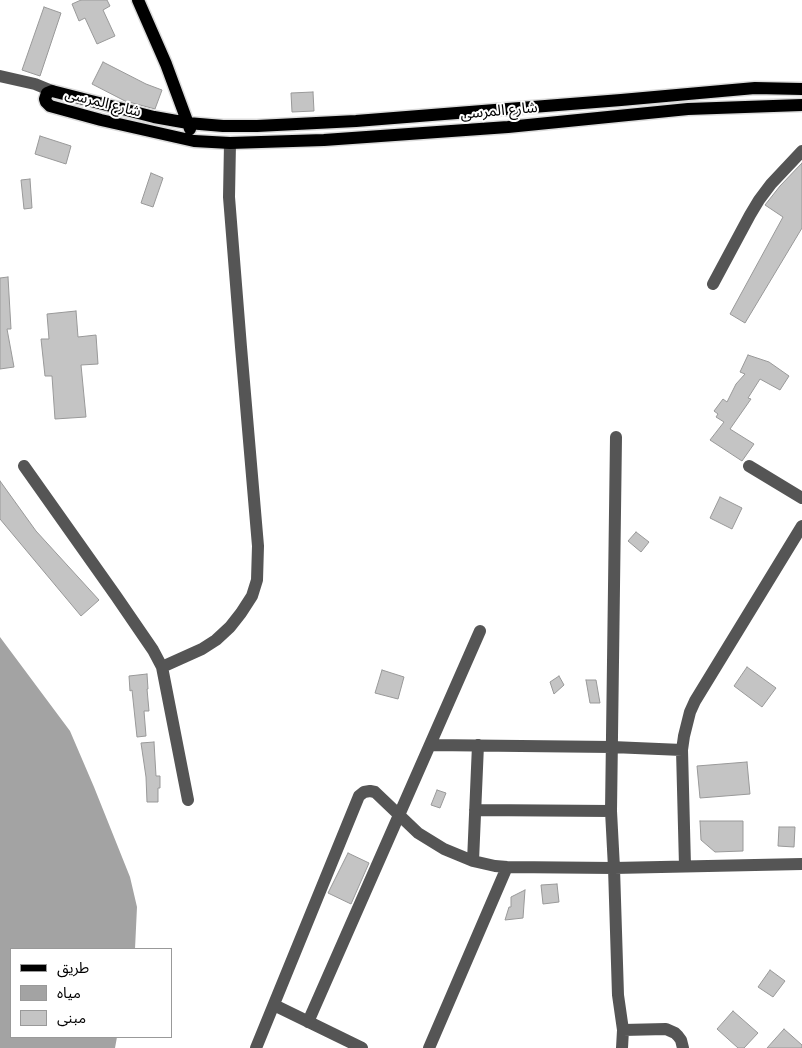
<!DOCTYPE html>
<meta charset="utf-8">
<style>
body{margin:0}
#map{position:relative;width:802px;height:1048px;overflow:hidden;background:#fff;font-family:"PT Sans","Noto Sans Arabic",sans-serif}
canvas{display:block}
.legend{position:absolute;left:10px;top:948px;width:162px;height:90px;box-sizing:border-box;background:#fff;border:1px solid #999;margin:0;padding:6px 9px;list-style:none;font-size:15px;color:#000}
.legend li{display:flex;align-items:center;gap:10px;height:25px}
.legend b{width:25px;border:1px solid #999}
</style>
<div id="map">
<canvas width="802" height="1048"></canvas>
<ul class="legend">
<li><b style="height:6px;background:#000"></b>طريق</li>
<li><b style="height:14px;background:#a3a3a3"></b>مياه</li>
<li><b style="height:14px;background:#c4c4c4"></b>مبنى</li>
</ul>
</div>
<script>
const g = document.querySelector('canvas').getContext('2d');
g.lineJoin = 'round';
function fillPath(path, color) { g.fillStyle = color; g.fill(path, 'evenodd'); }
const poly = rows => new Path2D(rows.map(r => 'M' + r).join(''));
function trace(path, color, width, dash) { g.strokeStyle = color; g.lineWidth = width; g.lineCap = dash ? 'butt' : 'round'; g.setLineDash(dash || []); g.stroke(path); }
function write(font, color, halo, rows, align = 'center') {
  g.font = font + ' "PT Sans","Noto Sans Arabic",sans-serif'; g.lineWidth = 4; g.setLineDash([]); g.textBaseline = 'middle'; g.strokeStyle = halo; g.fillStyle = color; for (const [text, x, y, turn = 0] of rows) {
    g.save(); g.translate(x, y); g.rotate((+turn || 0) * Math.PI / 180); g.textAlign = isNaN(turn) ? turn : align; if (halo) g.strokeText(text, 0, 0); g.fillText(text, 0, 0); g.restore();
  }
}
fillPath(poly([
 [0,637,70,731,94,787,130,877,137,907,135,949,11,949,11,1037,117,1037,115,1048,0,1048]
]), '#a3a3a3');
const building = poly([
 [81,0,107,0,110,6,103,10,115,36,97,44,85,18,79,21,72,4,81,0],
 [44,7,61,13,40,76,22,70,44,7],
 [103,62,146,84,162,90,155,109,125,101,92,84,103,62],
 [313,92,314,111,292,112,291,93,313,92],
 [40,136,71,146,66,164,35,154,40,136],
 [802,163,802,228,745,323,730,314,783,217,765,205,780,186,802,163],
 [151,173,163,178,153,207,141,203,151,173],
 [30,179,32,208,24,209,21,180,30,179],
 [8,277,11,329,7,329,14,367,0,369,0,278,8,277],
 [76,311,78,337,96,335,98,364,81,365,86,417,55,419,52,376,45,376,41,339,49,339,47,314,76,311],
 [748,355,769,362,789,376,780,390,760,379,748,398,751,399,730,429,754,444,742,461,710,440,724,422,716,417,718,414,714,411,723,399,727,402,736,384,745,374,740,372,748,355],
 [0,481,36,531,99,600,81,616,0,519,0,481],
 [720,497,742,508,732,529,710,518,720,497],
 [636,532,649,542,641,552,628,541,636,532],
 [747,667,776,688,762,707,734,686,747,667],
 [382,670,404,677,398,699,375,693,382,670],
 [147,674,148,689,147,689,149,711,144,711,146,736,137,737,132,690,130,691,129,676,147,674],
 [559,676,564,685,554,694,550,682,559,676],
 [586,680,596,680,600,703,590,703,586,680],
 [154,742,156,776,160,776,160,788,158,788,158,802,147,802,146,777,141,743,154,742],
 [747,762,750,794,700,798,697,766,747,762],
 [437,790,446,793,440,808,431,805,437,790],
 [700,821,743,821,743,851,715,852,701,840,700,821],
 [779,827,795,827,794,847,778,846,779,827],
 [348,853,369,863,351,904,328,893,348,853],
 [557,884,559,902,543,904,541,885,557,884],
 [525,890,523,918,505,920,509,907,511,907,511,897,525,890],
 [770,970,785,981,773,997,758,987,770,970],
 [733,1011,758,1033,744,1048,738,1048,717,1029,733,1011],
 [784,1029,802,1045,802,1048,767,1048,784,1029]
]);
fillPath(building, '#c4c4c4');
trace(building, '#999', 1);
const major = poly([
 [138,0,166,64,190,129],
 [802,89,755,88,621,100,356,121,257,126,223,126,188,123,154,117,52,91,47,93,45,99,46,102,50,106,101,120,194,141,230,143,324,140,508,127,688,109,802,105]
]);
trace(major, '#dbdbdb', 15);
trace(poly([
 [0,76,35,84,52,91],
 [713,284,750,215,759,200,771,184,802,151],
 [616,437,611,811,614,868,618,995,623,1030,622,1048],
 [24,466,116,596,153,650,162,667,188,800],
 [749,466,802,498],
 [162,667,202,649,216,640,230,627,241,613,252,596,257,580,258,546,241,347,229,197,230,143],
 [430,745,612,747,682,750],
 [475,810,611,811],
 [473,861,478,745],
 [685,866,682,750,684,736,690,712,695,701,802,526],
 [274,1005,362,1048],
 [308,1022,480,631],
 [623,1030,666,1029,675,1033,678,1036,681,1040,683,1048],
 [256,1048,359,796,364,792,370,791,375,792,418,833,444,849,473,861,495,866,507,867,614,868,802,864],
 [429,1048,507,867]
]), '#555', 12);
trace(major, '#000', 12);
write('15px', '#000', '#fff', [
 ["شارع المرسى",103,103,14],
 ["شارع المرسى",499,111,-5]
]);
</script>
